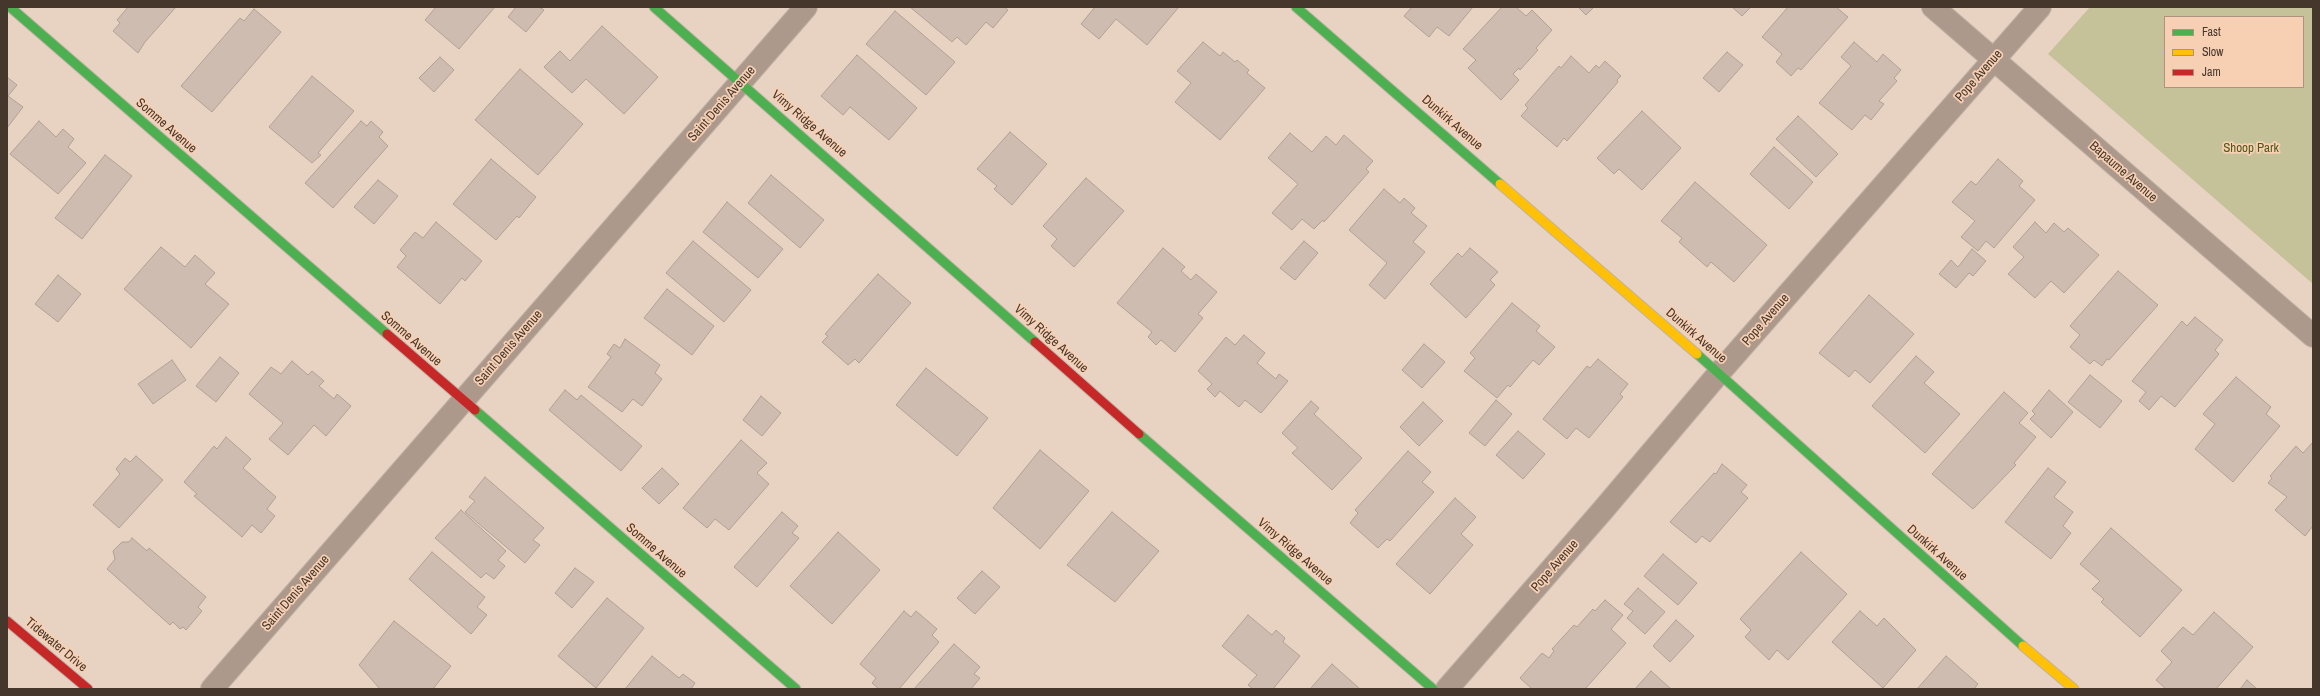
<!DOCTYPE html>
<style>
body{margin:0}
#map{position:relative;width:2320px;height:696px;overflow:hidden;background:#e8d3c3;font-family:"Archivo Narrow",sans-serif}
canvas{display:block}
.frame{position:absolute;inset:0;border:8px solid #46372c;pointer-events:none}
.legend{position:absolute;left:2164px;top:16px;width:140px;height:72px;box-sizing:border-box;background:#f7d0b4;border:1px solid #b0937e;margin:0;padding:5px 7px;list-style:none;font-size:12px;color:#46372c}
.legend li{display:flex;align-items:center;gap:8px;height:20px}
.legend b{width:20px;border:1px solid #b0937e}
</style>
<div id="map">
<canvas width="2320" height="696"></canvas>
<div class="frame"></div>
<ul class="legend">
<li><b style="height:5px;background:#4caf50"></b>Fast</li>
<li><b style="height:5px;background:#ffc107"></b>Slow</li>
<li><b style="height:5px;background:#c62828"></b>Jam</li>
</ul>
</div>
<script>
const g = document.querySelector('canvas').getContext('2d');
g.lineJoin = 'round';
function fillPath(path, color) { g.fillStyle = color; g.fill(path, 'evenodd'); }
const poly = rows => new Path2D(rows.map(r => 'M' + r).join(''));
function trace(path, color, width, dash) { g.strokeStyle = color; g.lineWidth = width; g.lineCap = dash ? 'butt' : 'round'; g.setLineDash(dash || []); g.stroke(path); }
function write(font, color, halo, rows, align = 'center') {
  g.font = font + ' "Archivo Narrow",sans-serif'; g.lineWidth = 3.5; g.setLineDash([]); g.textBaseline = 'middle'; g.strokeStyle = halo; g.fillStyle = color; for (const [text, x, y, turn = 0] of rows) {
    g.save(); g.translate(x, y); g.rotate((+turn || 0) * Math.PI / 180); g.textAlign = isNaN(turn) ? turn : align; if (halo) g.strokeText(text, 0, 0); g.fillText(text, 0, 0); g.restore();
  }
}
fillPath(poly([
 [2090,7,2313,7,2313,284,2048,54],
 [2165,17,2303,17,2303,87,2165,87]
]), '#c5c29a');
const building = poly([
 [128,7,176,7,145,42,138,53,113,31,120,23,117,20,128,7],
 [436,7,495,7,459,49,425,20,436,7],
 [516,7,539,7,544,10,526,32,508,17,516,7],
 [910,7,1004,7,1008,10,993,28,986,22,966,45,957,37,952,42,910,7],
 [1095,7,1177,7,1178,8,1147,45,1116,19,1099,39,1081,24,1095,7],
 [1412,7,1473,7,1449,36,1437,27,1429,37,1404,16,1412,7],
 [1502,7,1516,7,1526,16,1532,10,1552,30,1536,48,1538,50,1520,70,1519,68,1513,74,1519,80,1501,100,1468,68,1476,60,1463,49,1502,7],
 [1578,7,1594,7,1586,15,1578,7],
 [1732,7,1751,7,1742,16,1732,7],
 [1788,7,1836,7,1848,17,1801,70,1798,68,1791,76,1776,62,1782,54,1762,37,1788,7],
 [254,9,281,32,212,112,181,86,240,18,244,21,254,9],
 [895,11,955,62,926,95,866,44,895,11],
 [602,26,658,77,624,114,586,79,572,93,544,67,560,51,570,61,602,26],
 [1203,42,1220,56,1223,52,1235,62,1237,60,1249,70,1247,73,1265,88,1220,140,1175,102,1191,83,1177,71,1203,42],
 [1854,42,1877,62,1883,54,1901,70,1894,78,1897,81,1879,101,1884,104,1871,120,1865,115,1852,130,1819,103,1851,66,1841,57,1854,42],
 [1727,52,1743,65,1719,92,1703,78,1727,52],
 [857,55,917,108,889,140,850,107,843,115,821,96,857,55],
 [1571,56,1589,73,1596,65,1599,68,1605,61,1621,76,1617,80,1618,82,1567,141,1564,138,1557,147,1521,116,1528,108,1525,105,1559,66,1561,68,1571,56],
 [440,57,454,70,434,92,419,78,440,57],
 [520,69,583,124,538,175,475,120,520,69],
 [312,76,354,111,318,153,321,155,312,163,269,127,312,76],
 [7,77,17,85,8,96,23,107,7,128,7,77],
 [1642,111,1681,148,1642,190,1619,169,1614,174,1597,158,1642,111],
 [1798,116,1838,154,1816,177,1776,139,1798,116],
 [39,121,56,137,63,129,74,139,68,147,86,163,58,194,10,154,39,121],
 [361,121,367,126,371,121,383,132,379,137,388,146,333,208,305,183,361,121],
 [1010,132,1047,164,1012,205,994,189,997,186,977,169,1010,132],
 [1290,133,1312,152,1326,136,1336,145,1344,135,1373,161,1366,169,1369,172,1324,222,1323,220,1314,229,1302,219,1292,230,1272,213,1298,184,1268,158,1290,133],
 [1774,147,1813,182,1789,209,1750,174,1774,147],
 [105,155,132,176,82,239,55,218,105,155],
 [491,159,536,197,519,218,517,216,496,240,453,204,491,159],
 [1998,159,2023,181,2019,186,2035,200,1994,248,1986,241,1978,251,1961,237,1975,221,1952,202,1971,181,1976,185,1998,159],
 [771,175,824,220,800,248,748,203,771,175],
 [1086,178,1124,211,1074,267,1051,246,1057,239,1043,226,1086,178],
 [378,180,398,196,374,224,354,207,378,180],
 [1695,182,1767,245,1734,282,1711,262,1707,267,1679,242,1682,238,1661,221,1695,182],
 [1384,189,1400,203,1404,198,1415,208,1411,213,1427,226,1413,242,1425,252,1385,299,1369,285,1387,263,1349,230,1384,189],
 [727,202,783,249,758,278,703,232,727,202],
 [436,222,482,261,465,281,462,278,440,304,397,267,406,256,400,250,415,232,423,238,436,222],
 [2035,222,2046,233,2054,223,2064,232,2068,228,2099,255,2064,293,2051,281,2035,298,2008,274,2024,257,2013,247,2035,222],
 [693,241,751,290,724,322,666,273,693,241],
 [1304,241,1318,253,1295,280,1280,268,1304,241],
 [161,247,185,267,195,255,215,273,205,284,229,304,191,348,124,289,161,247],
 [1163,248,1185,267,1181,271,1191,280,1196,274,1217,292,1198,314,1203,318,1175,352,1161,340,1156,345,1148,337,1152,332,1117,303,1163,248],
 [1470,248,1498,272,1490,280,1495,285,1466,318,1430,284,1458,253,1462,257,1470,248],
 [1972,249,1986,261,1973,276,1969,273,1956,288,1939,274,1951,260,1958,267,1972,249],
 [2118,271,2158,305,2109,360,2107,359,2102,366,2094,360,2090,364,2070,347,2080,335,2070,326,2118,271],
 [878,274,911,303,859,363,855,359,848,365,822,342,828,336,825,334,878,274],
 [58,275,81,294,58,322,35,304,58,275],
 [667,289,714,326,692,355,644,318,667,289],
 [1869,295,1914,334,1870,383,1855,370,1849,377,1819,353,1869,295],
 [1512,303,1540,326,1536,331,1555,347,1539,365,1533,360,1510,387,1508,385,1497,398,1464,371,1475,358,1470,353,1512,303],
 [2195,317,2223,340,2215,350,2219,354,2175,407,2161,396,2149,410,2139,401,2146,392,2132,381,2182,321,2187,326,2195,317],
 [1244,335,1265,353,1257,363,1276,379,1279,374,1288,381,1261,413,1245,400,1239,407,1220,391,1215,397,1207,389,1212,384,1198,371,1226,337,1235,345,1244,335],
 [625,339,660,365,655,373,662,379,642,406,633,399,622,412,588,387,611,357,607,354,614,344,620,348,625,339],
 [1424,344,1445,362,1422,388,1402,370,1424,344],
 [1916,356,1934,372,1924,383,1960,414,1925,453,1872,406,1916,356],
 [220,357,239,373,216,402,196,386,220,357],
 [1598,359,1628,384,1620,394,1623,397,1589,438,1576,428,1567,439,1543,419,1587,366,1590,368,1598,359],
 [172,360,186,380,153,404,138,384,172,360],
 [292,361,308,375,312,371,324,381,319,386,334,399,337,394,351,406,326,436,314,425,288,455,269,439,283,423,249,394,271,367,281,374,292,361],
 [926,368,988,418,957,456,896,405,926,368],
 [2090,375,2122,401,2100,428,2068,402,2090,375],
 [2236,377,2271,407,2266,414,2280,426,2233,482,2195,449,2215,424,2203,414,2236,377],
 [565,390,577,400,581,395,642,446,621,471,549,410,565,390],
 [2049,390,2073,412,2051,438,2030,419,2035,414,2032,411,2049,390],
 [2004,392,2028,413,2019,423,2036,437,2014,463,2016,465,1973,509,1932,474,2004,392],
 [761,396,781,413,762,436,743,420,761,396],
 [1496,400,1512,414,1485,446,1469,433,1496,400],
 [1311,401,1319,408,1314,414,1362,458,1332,490,1292,453,1298,448,1282,433,1311,401],
 [1423,402,1443,421,1419,446,1400,427,1423,402],
 [1518,431,1545,454,1523,479,1496,455,1518,431],
 [226,437,251,459,243,468,276,497,267,509,275,516,261,533,252,525,242,537,194,496,197,494,184,482,214,446,217,449,226,437],
 [741,440,767,463,757,473,769,484,729,530,715,519,707,528,683,508,741,440],
 [2313,442,2313,526,2305,536,2275,510,2287,497,2268,483,2272,478,2270,476,2296,446,2303,453,2313,442],
 [1040,450,1089,491,1040,549,993,508,1040,450],
 [1408,451,1431,472,1422,482,1434,492,1390,541,1387,539,1378,548,1350,523,1358,513,1355,510,1408,451],
 [136,456,163,480,119,528,93,505,120,474,116,469,125,458,130,462,136,456],
 [1722,464,1747,485,1741,492,1748,498,1710,542,1702,536,1696,543,1670,522,1714,473,1716,474,1722,464],
 [662,468,679,484,659,504,642,488,662,468],
 [2048,468,2066,482,2054,497,2073,512,2063,526,2071,533,2051,559,2005,522,2048,468],
 [485,477,544,528,533,540,540,545,525,563,465,512,475,501,469,497,485,477],
 [1455,498,1476,517,1461,534,1473,545,1430,594,1396,564,1455,498],
 [461,510,506,551,498,560,505,566,494,579,486,573,481,578,435,538,461,510],
 [782,512,798,526,792,533,799,538,757,587,734,567,782,512],
 [1112,512,1159,551,1115,602,1067,565,1112,512],
 [2111,528,2182,590,2140,637,2101,602,2104,599,2092,589,2100,581,2080,564,2111,528],
 [838,532,880,570,832,624,790,586,838,532],
 [132,538,147,551,149,548,206,597,198,607,202,611,186,630,183,627,180,629,173,622,170,625,107,569,115,559,113,551,122,542,129,542,132,538],
 [432,552,485,597,477,607,487,615,471,634,409,579,432,552],
 [1801,552,1847,594,1788,660,1777,650,1769,660,1745,637,1751,630,1740,619,1801,552],
 [1663,554,1697,583,1678,605,1644,576,1663,554],
 [575,568,594,582,572,608,555,593,575,568],
 [982,571,1000,587,975,614,957,598,982,571],
 [1638,588,1665,612,1645,634,1627,618,1633,611,1624,604,1638,588],
 [607,598,644,628,596,688,558,656,607,598],
 [1605,600,1623,615,1611,629,1626,643,1585,689,1532,689,1520,678,1542,653,1549,658,1554,651,1552,649,1574,625,1577,627,1593,609,1595,611,1605,600],
 [904,611,911,617,916,611,937,629,932,635,939,642,899,689,879,689,872,683,876,678,860,664,904,611],
 [1860,611,1877,626,1884,618,1916,650,1883,688,1832,642,1860,611],
 [2214,612,2253,647,2216,689,2166,689,2156,680,2172,662,2161,651,2183,627,2193,635,2214,612],
 [1248,615,1272,635,1276,630,1285,638,1283,642,1300,656,1273,689,1253,689,1248,685,1257,675,1222,646,1248,615],
 [1676,620,1694,636,1670,662,1653,646,1676,620],
 [394,621,451,666,433,689,380,689,359,665,394,621],
 [954,644,980,667,974,674,980,678,971,689,914,689,954,644],
 [652,656,679,678,683,674,695,683,691,689,625,689,652,656],
 [1946,656,1978,684,1974,689,1917,689,1946,656],
 [1332,664,1360,689,1310,689,1332,664],
 [1651,671,1671,689,1635,689,1651,671],
 [2247,680,2257,689,2240,689,2247,680]
]);
fillPath(building, '#cebcb0');
trace(building, '#b1a094', 1);
const street = poly([
 [1933,7,2313,336],
 [212,689,806,7],
 [1447,689,1603,510,1719,373,2040,7]
]);
const fast = poly([
 [10,7,387,334],
 [654,7,1035,342],
 [1296,7,1500,184],
 [1697,354,2023,646],
 [475,410,796,689],
 [1139,434,1433,689]
]);
const slow = poly([
 [1500,184,1697,354],
 [2023,646,2074,689]
]);
const jam = poly([
 [387,334,475,410],
 [1035,342,1139,434],
 [7,621,88,689]
]);
trace(street, '#c1b1a5', 24);
trace(fast, '#c1b1a5', 11);
trace(slow, '#c1b1a5', 11);
trace(jam, '#c1b1a5', 11);
trace(street, '#ac998b', 22);
trace(fast, '#4caf50', 9);
trace(slow, '#ffc107', 9);
trace(jam, '#c62828', 9);
write('13px', '#46372c', '#f7d0b4', [
 ["Pope Avenue",1979,76,-49],
 ["Saint Denis Avenue",722,104,-49],
 ["Dunkirk Avenue",1452,123,41],
 ["Vimy Ridge Avenue",809,124,41],
 ["Somme Avenue",166,126,41],
 ["Bapaume Avenue",2123,172,41],
 ["Pope Avenue",1766,320,-49],
 ["Dunkirk Avenue",1696,336,41],
 ["Somme Avenue",411,339,41],
 ["Vimy Ridge Avenue",1051,339,42],
 ["Saint Denis Avenue",509,348,-49],
 ["Somme Avenue",656,551,41],
 ["Vimy Ridge Avenue",1295,552,41],
 ["Dunkirk Avenue",1937,553,42],
 ["Pope Avenue",1555,566,-49],
 ["Saint Denis Avenue",296,593,-49],
 ["Tidewater Drive",56,645,40]
]);
write('13px', '#4f5917', '#f7d0b4', [
 ["Shoop Park",2251,149]
]);
</script>
